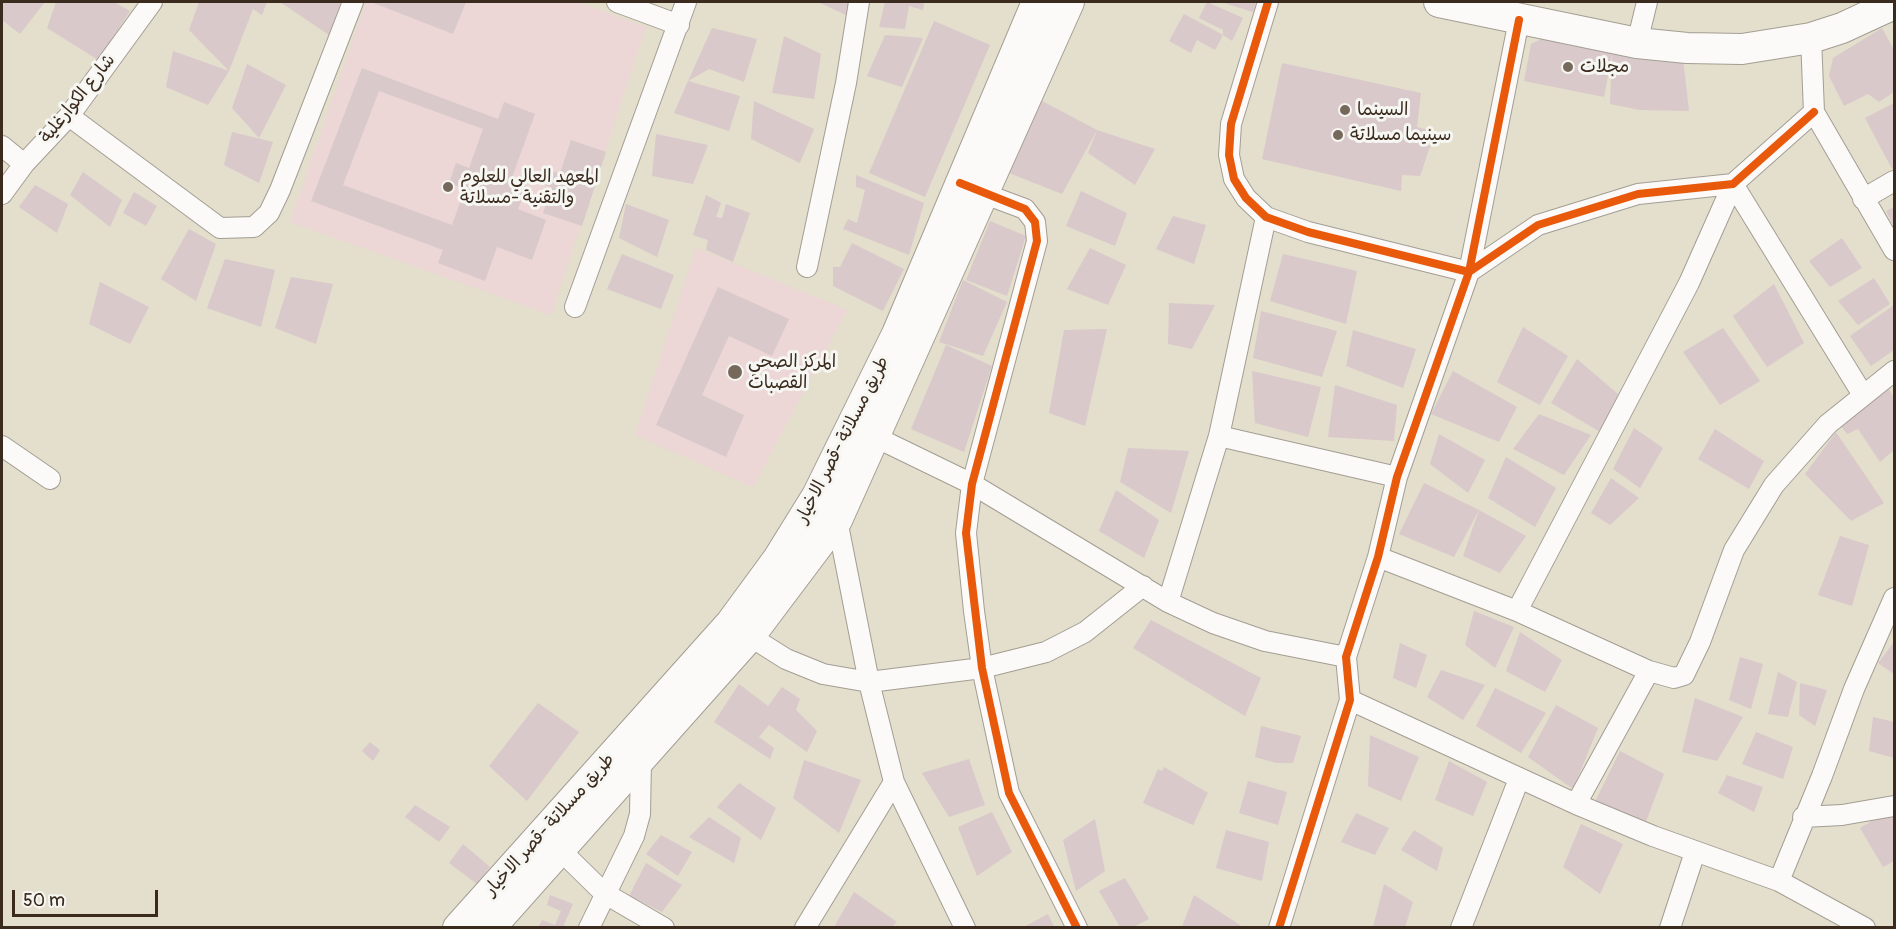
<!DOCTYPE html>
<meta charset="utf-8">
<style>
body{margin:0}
#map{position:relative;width:1896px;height:929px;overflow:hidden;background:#e4decd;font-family:Pangolin,sans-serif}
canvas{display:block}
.frame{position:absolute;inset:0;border:3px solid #3b2a1e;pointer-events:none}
.scale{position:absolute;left:12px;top:890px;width:146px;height:27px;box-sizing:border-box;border:3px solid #3b2a1e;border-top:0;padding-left:8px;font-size:18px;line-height:21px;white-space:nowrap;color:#3b2a1e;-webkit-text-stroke:4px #f6f6f2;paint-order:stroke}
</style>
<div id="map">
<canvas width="1896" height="929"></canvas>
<div class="frame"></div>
<div class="scale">50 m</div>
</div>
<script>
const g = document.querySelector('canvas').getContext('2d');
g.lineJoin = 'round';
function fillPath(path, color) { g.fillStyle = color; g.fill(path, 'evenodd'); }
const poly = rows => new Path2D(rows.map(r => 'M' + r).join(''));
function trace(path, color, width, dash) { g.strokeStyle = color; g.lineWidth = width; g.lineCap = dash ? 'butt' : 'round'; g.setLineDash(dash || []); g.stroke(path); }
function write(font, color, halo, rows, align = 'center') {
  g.font = font + ' Pangolin,"Playpen Sans Arabic",sans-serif'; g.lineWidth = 6; g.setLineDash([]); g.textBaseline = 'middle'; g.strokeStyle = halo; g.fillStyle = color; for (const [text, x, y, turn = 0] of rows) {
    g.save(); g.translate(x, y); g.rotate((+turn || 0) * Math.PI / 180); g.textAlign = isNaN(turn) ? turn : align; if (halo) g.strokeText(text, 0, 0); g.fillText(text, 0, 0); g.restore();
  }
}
fillPath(poly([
 [366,2,579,2,646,27,551,315,290,222],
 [696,248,847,310,753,487,635,435]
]), '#ecd6d6');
fillPath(poly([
 [2,2,45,2,20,34,2,20],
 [56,2,114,2,130,11,98,60,47,28],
 [199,2,267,2,262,15,253,9,229,71,189,30],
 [280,2,341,2,329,35],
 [371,2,466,2,453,34],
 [818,2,850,2,848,16],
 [885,2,924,2,923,10,909,6,905,29,879,27],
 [1207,2,1243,18,1232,41,1223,35,1223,30,1199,18],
 [1221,2,1256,2,1253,12],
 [1184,14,1223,35,1215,50,1197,40,1191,53,1169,41],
 [934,21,990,45,925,197,869,173],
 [712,28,757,39,744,82,709,69,688,81],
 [1882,28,1894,50,1894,92,1879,102,1868,94,1844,106,1829,76,1833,58],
 [885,35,923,38,902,87,867,76],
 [784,36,821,54,814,99,772,93],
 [1541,39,1612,53,1604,97,1524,81,1531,44],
 [173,51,229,71,208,105,166,87],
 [1612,53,1641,59,1647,56,1683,59,1689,111,1640,110,1610,104],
 [1282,63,1421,93,1417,127,1435,132,1420,176,1402,175,1401,191,1262,159],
 [247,64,286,85,259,138,232,108],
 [362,68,498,119,504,102,535,114,511,180,527,186,518,209,546,220,532,260,497,247,485,281,438,263,443,250,311,201],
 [379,91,483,129,469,168,456,163,449,183,465,189,452,225,343,185],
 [688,81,740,96,729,131,674,113],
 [754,101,814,129,800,163,751,139],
 [1042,101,1097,130,1062,194,1009,173],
 [1894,103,1894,167,1892,169,1865,118],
 [1097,130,1155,149,1135,185,1088,153],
 [232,132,273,142,259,183,224,165],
 [656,134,708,145,693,184,652,176],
 [571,140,606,152,582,226,543,213,552,187,546,186,551,171,560,173],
 [83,172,122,200,110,227,70,195],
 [856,175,924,203,909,255,843,229,848,219,857,223,865,190,856,187],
 [35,185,68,204,57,233,19,207],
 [1081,191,1127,213,1115,246,1066,226],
 [134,192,157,206,146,226,123,213],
 [706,195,721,203,716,217,722,218,726,204,750,213,733,262,706,250,708,240,693,235],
 [626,204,669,220,657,257,619,238],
 [1894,207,1894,227,1886,211],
 [1173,216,1206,225,1194,264,1156,249],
 [990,221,1026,236,1007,296,966,280],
 [189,229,216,244,196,301,161,279],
 [1842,238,1862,268,1830,287,1809,261],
 [852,243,904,269,883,311,833,286,833,267,840,267],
 [1090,248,1126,265,1108,305,1067,289],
 [622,254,674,275,661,309,607,289],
 [1283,254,1357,271,1346,324,1270,301],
 [225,259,275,270,261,327,207,308],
 [291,277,333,284,316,344,275,328],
 [1874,278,1890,304,1858,325,1838,301],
 [963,280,1007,302,983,356,939,342],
 [100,282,149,307,130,344,89,324],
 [1774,284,1804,343,1767,367,1733,316],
 [718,287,789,319,772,356,729,336,702,395,744,415,726,457,656,425],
 [1169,303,1215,305,1192,349,1168,344],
 [1894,305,1894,350,1871,366,1850,336],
 [1261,311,1337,331,1322,377,1253,358],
 [1523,327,1568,356,1540,405,1497,382],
 [1723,328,1760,381,1720,405,1683,352],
 [1107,329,1085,426,1049,413,1064,330],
 [1353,330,1416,349,1403,388,1346,366],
 [946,345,992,366,964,452,911,429],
 [1577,359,1618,394,1602,433,1551,403],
 [1252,371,1321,387,1308,437,1255,423],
 [1453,371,1517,407,1499,442,1431,414],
 [1886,384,1894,398,1894,450,1880,462,1858,429,1847,434,1839,424],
 [1335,385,1397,405,1394,441,1328,437],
 [1539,414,1591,435,1564,475,1513,449],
 [1634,428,1663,448,1640,488,1613,469],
 [1715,429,1764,461,1749,489,1698,459],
 [1836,432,1884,503,1851,521,1805,474],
 [1439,434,1485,460,1468,493,1430,464],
 [1128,448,1189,451,1171,513,1120,482],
 [1506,457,1556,488,1535,527,1488,498],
 [1611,478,1639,498,1610,525,1591,513],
 [1424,483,1479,510,1454,557,1399,534],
 [1116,490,1159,520,1144,558,1099,531],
 [1479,510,1526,536,1500,573,1463,556],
 [1840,536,1869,545,1852,606,1818,595],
 [1474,611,1514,627,1495,668,1465,645],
 [1151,620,1261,678,1245,716,1133,648],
 [1520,632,1562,660,1545,692,1506,671],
 [1894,642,1894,674,1878,663],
 [1400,643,1427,655,1416,688,1393,678],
 [1740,657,1763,664,1751,709,1729,700],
 [1441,670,1485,685,1463,720,1427,697],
 [1778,672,1797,682,1788,717,1768,714],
 [1800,683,1827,690,1815,726,1799,715],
 [739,684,768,706,782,687,800,699,796,710,817,731,807,752,769,725,759,737,774,748,770,759,714,722],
 [1495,688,1546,713,1521,753,1476,726],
 [1695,698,1743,717,1717,761,1682,752],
 [538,703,579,732,527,801,489,766],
 [1556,705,1598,728,1573,789,1528,757],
 [1873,717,1894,722,1894,758,1869,751],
 [1261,726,1301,736,1293,763,1276,763,1255,757],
 [1756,732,1793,747,1783,779,1742,764],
 [1370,735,1419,757,1401,801,1368,786],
 [370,742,380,750,373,761,362,751],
 [1620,751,1664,774,1645,824,1595,802],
 [969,759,985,805,949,817,922,773],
 [804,760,861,780,839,833,793,798],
 [1449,761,1487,782,1473,816,1435,800],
 [1164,767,1208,793,1193,825,1143,803,1158,769,1162,771],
 [1727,775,1763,787,1754,812,1718,793],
 [1248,781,1287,792,1278,825,1239,813],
 [739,783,776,808,761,840,717,807],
 [415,805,450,827,439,842,405,817],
 [1894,808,1894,861,1883,867,1860,828],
 [992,812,1012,852,977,876,958,827],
 [1356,813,1389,828,1375,855,1341,842],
 [709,817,741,838,734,863,689,837],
 [1095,819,1105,871,1076,891,1063,840],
 [1581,824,1623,844,1600,894,1563,867],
 [1226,830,1269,842,1262,881,1216,868],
 [1414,830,1443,848,1437,871,1401,850],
 [661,835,692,852,678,876,646,854],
 [463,844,490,867,477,884,449,863],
 [646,863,682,885,662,912,629,896],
 [1125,878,1149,919,1133,927,1120,927,1099,891],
 [1384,884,1413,902,1405,927,1373,927],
 [854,892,897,922,892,927,834,927],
 [550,895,573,904,563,927,539,926,542,920,555,925,561,911,547,905],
 [1194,895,1243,927,1182,927],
 [1048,914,1054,927,1024,927]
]), '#d9c9cb');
const minor = poly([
 [617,2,679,25],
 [1268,2,1231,124,1229,155,1234,179,1246,198,1266,217,1308,232,1469,272,1538,225,1638,194,1733,184,1814,112],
 [1811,38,1814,112,1894,250],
 [1637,43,1647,2],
 [69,116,220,228,254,227,269,213,280,190,353,2],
 [2,146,24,164],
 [1733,184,1863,395],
 [974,190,1025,209,1035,222,1037,241,972,484,966,533,974,611,982,668,1009,793,1077,928],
 [2,194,24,164,69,116,152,2],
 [1863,199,1894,181],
 [807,267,846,83,859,2],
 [575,307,686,2],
 [865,432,972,484,1168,602,1213,623,1265,641,1346,657],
 [1219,436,1397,477],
 [2,446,50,479],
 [1378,557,1517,611,1649,671,1674,678,1684,675,1700,642,1734,550,1774,485,1828,424,1894,371],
 [1168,602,1219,436,1266,217],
 [1517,611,1689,283,1733,184],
 [740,630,786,659,823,674,869,682,837,520],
 [1350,700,1576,804,1653,836,1779,881],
 [1576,804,1649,671],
 [1803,817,1842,815,1894,806],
 [553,843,604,893,664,928],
 [589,928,634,836,640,814,641,761],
 [805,928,894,782],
 [965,928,894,782,869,682,982,668,1046,652,1085,632,1143,586],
 [1279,928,1350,700,1346,657,1378,557,1397,477,1469,272,1519,20],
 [1461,928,1519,779],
 [1670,928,1695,852],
 [1865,928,1779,881,1822,776,1854,689,1894,598]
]);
const primary = poly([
 [1439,2,1637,43,1687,48,1742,49,1811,38,1842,28,1894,4],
 [458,928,731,623,778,559,817,496,897,334,1037,2],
 [490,928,749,637,837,520,1069,2]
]);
trace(minor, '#a39e93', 22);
trace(primary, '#a39e93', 32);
trace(minor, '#fbfaf8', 20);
trace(primary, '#fbfaf8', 30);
trace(poly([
 [1268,2,1231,124,1229,155,1234,179,1246,198,1266,217,1308,232,1469,272,1538,225,1638,194,1733,184,1814,112],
 [960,183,1025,209,1035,222,1037,241,972,484,966,533,982,668,1009,793,1077,928],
 [1279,928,1350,700,1346,657,1378,557,1397,477,1469,272,1519,20]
]), '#e8590c', 8);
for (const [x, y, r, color] of [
 [1568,67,6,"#76695b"],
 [1345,110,6,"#76695b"],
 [1338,135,6,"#76695b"],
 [448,187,6,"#76695b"],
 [735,372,8,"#76695b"]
]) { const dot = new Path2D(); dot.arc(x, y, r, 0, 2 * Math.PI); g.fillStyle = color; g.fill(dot); trace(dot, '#f6f6f2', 2); }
write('18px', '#3b2a1e', '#f6f6f2', [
 ["مجلات",1580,67],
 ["السينما",1357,110],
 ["سينيما مسلاتة",1350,135],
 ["المعهد العالي للعلوم",460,177],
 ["والتقنية -مسلاتة",460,198],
 ["المركز الصحي",748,362],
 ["القصبات",748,383]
], 'left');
write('18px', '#3b2a1e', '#f6f6f2', [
 ["شارع الكوارغلية",78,99,-51],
 ["طريق مسلاتة -قصر الاخيار",843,440,-63],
 ["طريق مسلاتة -قصر الاخيار",550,825,-48]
]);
</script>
